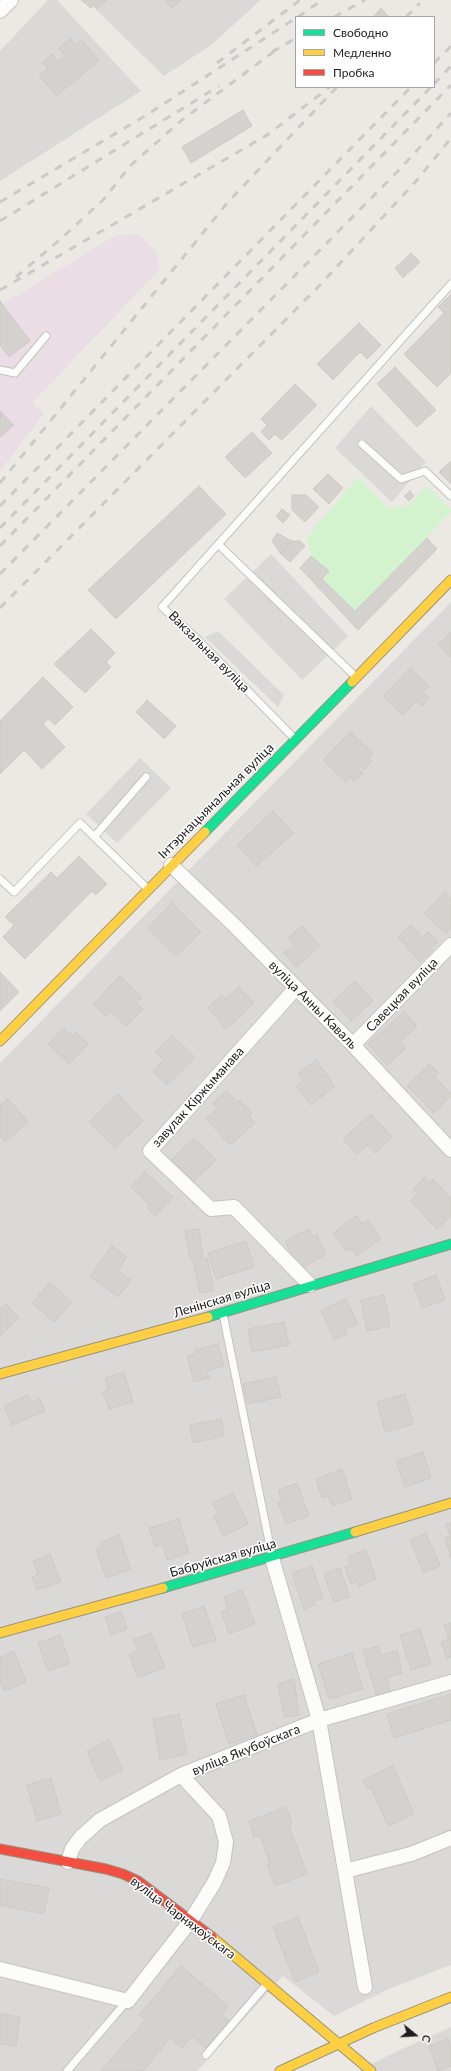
<!DOCTYPE html>
<meta charset="utf-8">
<style>
body{margin:0}
#map{position:relative;width:451px;height:2071px;overflow:hidden;background:#ece9e5;font-family:Lato,sans-serif}
canvas{display:block}
.legend{position:absolute;left:295px;top:16px;width:140px;height:72px;box-sizing:border-box;background:#fff;border:1px solid #a5a5a5;margin:0;padding:5px 7px;list-style:none;font-size:12px;color:#1d1d1d}
.legend li{display:flex;align-items:center;gap:8px;height:20px}
.legend b{width:20px;border:1px solid #a5a5a5}
.north{position:absolute;left:395px;top:2015px;width:40px;height:40px;-webkit-text-stroke:3px #fff;paint-order:stroke;rotate:108deg;font-size:11px;font-weight:700;line-height:16px;text-align:center;color:#1d1d1d}
.north::after{content:'';display:block;margin:auto;width:14px;height:18px;background:#1d1d1d;clip-path:polygon(50% 0,100% 100%,50% 72%,0 100%)}
</style>
<div id="map">
<canvas width="451" height="2071"></canvas>
<ul class="legend">
<li><b style="height:5px;background:#16e098"></b>Свободно</li>
<li><b style="height:5px;background:#ffcf43"></b>Медленно</li>
<li><b style="height:5px;background:#f24e42"></b>Пробка</li>
</ul>
<div class="north">С</div>
</div>
<script>
const g = document.querySelector('canvas').getContext('2d');
g.lineJoin = 'round';
function fillPath(path, color) { g.fillStyle = color; g.fill(path, 'evenodd'); }
const poly = rows => new Path2D(rows.map(r => 'M' + r).join(''));
function trace(path, color, width, dash) { g.strokeStyle = color; g.lineWidth = width; g.lineCap = dash ? 'butt' : 'round'; g.setLineDash(dash || []); g.stroke(path); }
function write(font, color, halo, rows, align = 'center') {
  g.font = font + ' Lato,sans-serif'; g.lineWidth = 3; g.setLineDash([]); g.textBaseline = 'middle'; g.strokeStyle = halo; g.fillStyle = color; for (const [text, x, y, turn = 0] of rows) {
    g.save(); g.translate(x, y); g.rotate((+turn || 0) * Math.PI / 180); g.textAlign = isNaN(turn) ? turn : align; if (halo) g.strokeText(text, 0, 0); g.fillText(text, 0, 0); g.restore();
  }
}
fillPath(poly([
 [48,0,57,0,141,91,0,181,0,51],
 [86,0,261,0,211,45,164,76],
 [451,602,451,1965,389,1989,334,2016,283,1976,197,2071,0,2071,0,1063],
 [451,2027,451,2071,358,2071,389,2055]
]), '#dbd9d7');
fillPath(poly([
 [139,234,155,250,160,269,32,403,44,413,0,471,0,301,3,304,116,235]
]), '#eadde6');
fillPath(poly([
 [358,477,389,508,410,505,427,486,451,509,451,512,355,611,322,579,329,571,311,556,307,537]
]), '#d3f3cf');
fillPath(poly([
 [371,406,426,462,392,502,335,448],
 [271,554,348,636,302,680,224,599],
 [218,631,284,695,278,707,205,637],
 [140,758,171,788,117,843,86,814]
]), '#dad9d7');
const building = poly([
 [81,0,106,0,97,9,93,5,91,8,81,0],
 [165,0,181,0,172,8,165,0],
 [381,8,389,17,373,17,381,8],
 [71,39,76,45,82,40,99,61,56,96,39,75,48,68,43,62,52,54,58,61,65,56,59,48,71,39],
 [243,110,252,126,191,163,182,147,243,110],
 [411,253,420,262,403,278,395,268,411,253],
 [451,294,451,373,437,387,404,354,444,313,438,307,451,294],
 [0,301,30,341,9,357,0,345,0,301],
 [359,323,381,345,367,359,360,352,333,380,317,364,359,323],
 [395,367,436,410,417,427,377,384,395,367],
 [295,384,317,405,282,440,275,434,269,440,261,432,267,425,261,419,295,384],
 [0,411,14,425,0,437,0,411],
 [252,432,272,453,245,478,225,457,252,432],
 [451,461,451,484,439,472,451,461],
 [328,474,343,488,329,504,313,489,328,474],
 [199,486,226,514,116,619,88,590,199,486],
 [410,491,414,496,409,501,404,496,410,491],
 [292,495,306,495,319,507,305,522,292,510,292,495],
 [282,509,290,515,283,523,276,516,282,509],
 [277,533,292,541,281,554,272,541,277,533],
 [427,538,437,549,358,630,300,568,311,556,329,571,322,579,355,611,427,538],
 [292,541,300,541,305,546,290,562,281,554,292,541],
 [91,629,115,653,106,662,111,667,85,693,54,664,91,629],
 [451,632,451,658,438,645,451,632],
 [410,668,429,686,423,692,429,698,422,706,417,701,403,715,383,696,410,668],
 [43,677,73,707,55,725,48,719,43,724,65,747,42,769,24,750,0,774,0,721,43,677],
 [147,700,176,726,164,739,136,712,147,700],
 [350,732,373,753,369,758,372,761,364,770,359,765,357,768,363,773,354,782,350,777,346,782,323,760,350,732],
 [273,811,294,833,256,866,237,845,273,811],
 [79,856,107,884,96,895,92,891,25,959,3,937,14,925,5,917,51,872,57,878,79,856],
 [445,892,451,898,451,928,446,934,424,913,445,892],
 [172,903,201,932,176,956,148,928,172,903],
 [411,925,422,937,428,932,438,942,431,948,433,950,420,962,398,937,411,925],
 [302,926,320,946,296,967,284,953,294,945,288,938,302,926],
 [0,972,19,992,0,1011,0,972],
 [120,976,142,998,137,1003,143,1009,126,1026,111,1011,106,1016,93,1004,120,976],
 [355,981,373,1001,351,1021,333,1001,355,981],
 [239,987,254,1003,226,1029,208,1008,222,995,225,999,239,987],
 [404,1012,417,1026,400,1042,406,1048,387,1065,368,1044,404,1012],
 [64,1028,72,1036,76,1032,88,1044,69,1064,48,1044,64,1028],
 [172,1035,195,1057,167,1085,153,1072,163,1060,155,1052,172,1035],
 [316,1060,335,1086,311,1105,296,1086,303,1080,298,1074,316,1060],
 [429,1064,439,1073,435,1077,451,1093,451,1096,434,1113,407,1086,429,1064],
 [226,1091,237,1102,240,1100,252,1113,249,1116,255,1123,230,1145,206,1119,217,1109,212,1104,226,1091],
 [118,1094,143,1121,115,1148,89,1122,118,1094],
 [8,1099,28,1122,5,1142,0,1136,0,1105,8,1099],
 [371,1114,392,1137,375,1153,367,1145,357,1154,343,1139,371,1114],
 [194,1138,216,1160,191,1184,169,1162,194,1138],
 [145,1172,173,1197,155,1216,147,1208,150,1205,131,1187,145,1172],
 [425,1177,430,1183,433,1179,451,1198,451,1216,437,1229,410,1201,418,1194,413,1189,425,1177],
 [356,1216,362,1224,368,1220,381,1238,357,1256,351,1248,346,1251,333,1233,356,1216],
 [199,1229,203,1257,190,1259,185,1231,199,1229],
 [309,1229,313,1237,317,1235,326,1254,299,1270,285,1241,309,1229],
 [246,1241,254,1267,216,1279,208,1253,246,1241],
 [112,1246,127,1257,117,1270,131,1280,118,1297,90,1276,112,1246],
 [207,1258,214,1290,200,1293,193,1261,207,1258],
 [436,1275,445,1300,422,1308,413,1284,436,1275],
 [50,1282,72,1302,54,1322,32,1303,50,1282],
 [384,1295,390,1326,367,1331,361,1300,384,1295],
 [346,1299,358,1324,345,1329,347,1334,334,1340,321,1310,346,1299],
 [6,1304,19,1317,0,1336,0,1309,6,1304],
 [284,1322,289,1345,252,1352,248,1329,284,1322],
 [218,1344,224,1366,207,1371,209,1378,194,1382,187,1356,196,1354,195,1350,218,1344],
 [124,1372,133,1402,109,1409,103,1392,108,1390,105,1378,124,1372],
 [276,1377,281,1397,248,1404,243,1384,276,1377],
 [405,1394,413,1424,385,1432,377,1402,405,1394],
 [28,1395,31,1402,40,1399,45,1411,12,1425,4,1406,28,1395],
 [221,1419,224,1436,193,1443,190,1425,221,1419],
 [423,1452,431,1478,405,1487,396,1461,423,1452],
 [342,1469,352,1499,332,1506,328,1496,322,1498,316,1479,342,1469],
 [297,1483,309,1516,286,1524,278,1503,282,1501,278,1490,297,1483],
 [233,1493,248,1524,223,1536,214,1516,218,1514,212,1503,233,1493],
 [179,1519,189,1553,167,1560,162,1544,155,1547,149,1528,179,1519],
 [451,1523,451,1557,445,1538,450,1536,446,1524,451,1523],
 [426,1533,440,1566,424,1573,410,1540,426,1533],
 [119,1535,131,1569,106,1578,96,1549,102,1546,101,1542,119,1535],
 [366,1550,376,1579,359,1586,358,1581,351,1584,345,1567,351,1565,348,1557,366,1550],
 [50,1554,61,1582,37,1590,32,1577,38,1574,33,1561,50,1554],
 [312,1566,323,1598,314,1601,315,1605,304,1609,292,1573,312,1566],
 [340,1568,350,1597,334,1602,324,1574,340,1568],
 [242,1590,255,1624,229,1634,221,1612,228,1610,224,1597,242,1590],
 [204,1606,216,1640,193,1647,182,1614,204,1606],
 [121,1611,127,1629,111,1635,105,1617,121,1611],
 [451,1623,451,1657,447,1658,441,1642,449,1639,444,1625,451,1623],
 [420,1629,431,1664,411,1670,400,1635,420,1629],
 [151,1633,165,1667,138,1678,129,1655,138,1651,133,1640,151,1633],
 [60,1635,70,1663,48,1671,38,1643,60,1635],
 [378,1646,381,1655,397,1651,402,1673,387,1678,390,1692,376,1695,363,1650,378,1646],
 [14,1651,26,1682,4,1691,0,1680,0,1657,14,1651],
 [352,1653,363,1689,329,1699,318,1664,352,1653],
 [294,1679,299,1715,284,1717,278,1684,294,1679],
 [451,1694,451,1720,394,1738,387,1714,451,1694],
 [244,1695,257,1735,229,1744,216,1704,244,1695],
 [179,1714,187,1754,160,1760,153,1719,179,1714],
 [109,1740,123,1770,100,1781,87,1751,109,1740],
 [393,1766,414,1814,388,1826,371,1788,367,1789,363,1780,393,1766],
 [51,1778,61,1814,37,1821,27,1785,51,1778],
 [286,1807,292,1824,289,1825,307,1874,275,1886,267,1865,270,1864,260,1836,254,1838,249,1821,286,1807],
 [0,1879,49,1888,44,1914,0,1905,0,1879],
 [298,1917,319,1972,295,1982,273,1927,298,1917],
 [181,1966,228,2006,221,2014,229,2021,206,2048,192,2036,182,2048,170,2038,143,2071,101,2071,145,2020,139,2015,181,1966],
 [0,2014,20,2017,16,2046,0,2044,0,2014],
 [448,2039,451,2048,451,2066,438,2071,429,2046,448,2039]
]);
fillPath(building, '#d4d1ce');
trace(building, '#cfcac6', 1);
const lane = poly([
 [0,370,15,373,46,336],
 [362,444,401,479,425,471,451,496],
 [219,545,356,677],
 [294,738,195,637,162,607,451,284],
 [94,837,146,777],
 [0,879,14,892,80,823,148,889],
 [223,1314,272,1556],
 [206,2055,266,1985],
 [67,2071,127,2001]
]);
const street = poly([
 [0,11,11,0],
 [171,865,235,926,353,1045,451,1150],
 [296,988,150,1151,211,1209,234,1207,310,1285],
 [353,1045,451,945],
 [272,1558,319,1720,365,1987],
 [68,1862,72,1849,80,1838,100,1820,181,1775,319,1720,451,1682],
 [345,1871,411,1854,451,1838],
 [0,1969,128,2001,191,1920,214,1883,223,1863,226,1842,219,1816,181,1775]
]);
const fast = poly([
 [205,832,352,682],
 [208,1317,451,1244],
 [163,1588,355,1532]
]);
const slow = poly([
 [352,682,451,580],
 [0,1041,205,832],
 [0,1374,208,1317],
 [355,1532,451,1503],
 [0,1633,163,1588],
 [212,1937,371,2071],
 [280,2071,373,2028,451,1997]
]);
const jam = poly([
 [0,1849,106,1869,123,1874,138,1881,212,1937]
]);
trace(lane, '#c4c3c1', 9);
trace(street, '#c4c3c1', 16);
trace(fast, '#96957c', 11);
trace(slow, '#96957c', 11);
trace(jam, '#96957c', 11);
trace(lane, '#fcfcfb', 7);
trace(street, '#fcfcfb', 14);
trace(fast, '#16e098', 9);
trace(slow, '#ffcf43', 9);
trace(jam, '#f24e42', 9);
trace(poly([
 [298,17,322,0],
 [334,17,365,0],
 [406,17,420,3],
 [272,52,296,38],
 [217,63,300,0],
 [434,63,451,46],
 [434,84,451,66],
 [0,202,145,116,296,18],
 [0,221,219,86],
 [16,277,63,237,104,199,130,166,182,120,276,50],
 [0,290,267,135,330,87],
 [0,483,228,202,337,87],
 [0,506,411,87],
 [0,528,431,87],
 [0,546,451,85],
 [0,574,400,169,451,113],
 [0,608,320,285,418,179,451,138]
]), '#cacac9', 3, [8, 8]);
write('13px', '#1d1d1d', '#fff', [
 ["Вакзальная вуліца",209,652,45],
 ["Інтэрнацыянальная вуліца",216,801,-45],
 ["Савецкая вуліца",402,995,-46],
 ["вуліца Анны Каваль",313,1005,45],
 ["завулак Кіржыманава",198,1097,-48],
 ["Ленінская вуліца",222,1299,-17],
 ["Бабруйская вуліца",223,1558,-16],
 ["вуліца Якубоўскага",246,1750,-22],
 ["вуліца Чарняхоўскага",183,1918,37]
]);
</script>
